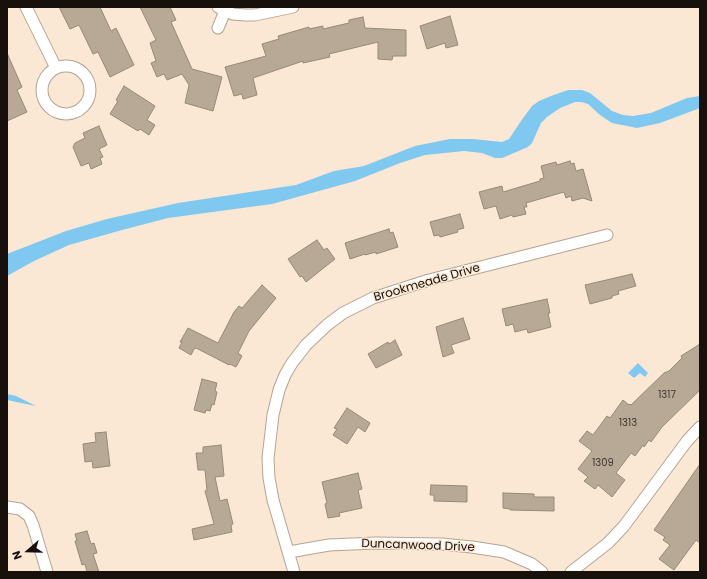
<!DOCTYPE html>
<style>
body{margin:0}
#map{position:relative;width:707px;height:579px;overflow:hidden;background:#fae7d4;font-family:Poppins,sans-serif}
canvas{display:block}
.frame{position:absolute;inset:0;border:8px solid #18110b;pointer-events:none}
.north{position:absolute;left:8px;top:531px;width:40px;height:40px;-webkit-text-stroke:3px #fae7d4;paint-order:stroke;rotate:250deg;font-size:11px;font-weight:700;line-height:16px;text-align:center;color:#18110b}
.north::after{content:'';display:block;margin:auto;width:14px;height:18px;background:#18110b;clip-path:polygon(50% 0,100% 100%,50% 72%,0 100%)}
</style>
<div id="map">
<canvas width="707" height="579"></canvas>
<div class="frame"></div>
<div class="north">N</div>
</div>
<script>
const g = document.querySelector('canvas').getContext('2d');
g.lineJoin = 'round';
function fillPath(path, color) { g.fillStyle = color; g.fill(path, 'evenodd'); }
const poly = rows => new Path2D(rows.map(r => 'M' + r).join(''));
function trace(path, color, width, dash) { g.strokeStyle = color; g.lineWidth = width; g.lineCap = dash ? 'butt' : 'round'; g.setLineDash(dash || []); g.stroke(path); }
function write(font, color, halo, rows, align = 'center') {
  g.font = font + ' Poppins,sans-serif'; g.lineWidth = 3; g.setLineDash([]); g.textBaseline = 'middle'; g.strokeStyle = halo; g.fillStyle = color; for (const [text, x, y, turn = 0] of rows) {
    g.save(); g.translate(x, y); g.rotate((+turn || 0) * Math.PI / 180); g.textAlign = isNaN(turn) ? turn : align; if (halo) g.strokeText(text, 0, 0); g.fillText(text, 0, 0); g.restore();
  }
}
fillPath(poly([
 [568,90,582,90,590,93,612,111,623,115,633,116,651,113,687,98,700,96,700,108,660,123,637,128,612,123,600,115,588,104,581,102,575,102,560,108,547,117,541,123,532,143,528,147,502,158,495,158,482,153,464,151,425,155,400,163,355,181,272,204,168,218,122,230,69,245,34,261,7,276,7,254,66,231,107,219,178,203,296,185,334,171,364,166,415,146,450,139,473,139,502,142,509,139,521,121,532,106,539,101,551,96],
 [638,363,648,373,645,377,640,373,634,378,628,373],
 [7,394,16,396,36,406,7,400]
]), '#7fc8ef');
const building = poly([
 [59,7,100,7,111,31,116,28,134,65,110,77,98,52,93,54,79,25,70,29,59,7],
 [140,7,170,7,176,20,171,22,192,69,222,77,213,111,185,103,189,85,182,74,167,80,164,74,157,77,151,63,156,61,150,43,156,40,140,7],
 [450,16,458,45,446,48,445,43,427,49,420,26,450,16],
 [363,17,365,28,406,30,406,56,393,56,392,60,378,59,378,42,329,54,330,57,303,63,303,61,253,78,257,95,243,99,242,94,234,96,225,67,266,56,262,44,279,39,278,36,309,27,309,29,323,26,323,29,349,23,349,20,363,17],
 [7,53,22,87,17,90,27,112,7,121,7,53],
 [124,86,155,106,147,120,155,125,149,135,140,129,138,131,110,114,118,101,116,100,124,86],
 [99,126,107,145,99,149,103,157,100,158,102,164,91,169,89,163,81,166,73,147,75,143,85,138,83,133,99,126],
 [570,161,571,164,574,163,576,171,583,169,592,201,583,198,572,201,571,196,566,198,564,192,526,203,527,207,524,207,526,214,513,217,512,215,500,219,496,206,484,209,479,192,502,186,503,192,540,181,540,179,544,178,541,166,556,162,557,165,570,161],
 [460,214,464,228,457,230,458,232,440,237,439,235,434,236,430,222,460,214],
 [389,229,390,233,393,232,398,247,376,254,376,252,365,255,365,254,350,259,345,243,389,229],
 [317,240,324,250,327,248,335,259,306,282,302,276,300,277,288,259,317,240],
 [632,274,636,286,618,291,619,294,612,296,612,298,590,304,585,285,632,274],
 [262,285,276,298,249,331,238,353,242,356,236,367,230,364,229,365,196,348,194,349,191,355,179,348,182,342,180,342,188,328,218,343,234,312,239,306,242,308,262,285],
 [547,299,550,313,548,313,551,327,528,333,527,329,515,332,513,324,506,326,502,309,547,299],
 [463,318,470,339,451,345,454,353,443,357,436,327,463,318],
 [395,340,402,355,376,368,368,354,388,342,389,344,395,340],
 [700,344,700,390,662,427,651,442,649,440,644,447,643,445,635,456,631,453,616,473,625,480,612,497,598,485,595,489,584,481,588,477,578,469,592,451,579,441,587,431,593,435,607,416,610,418,623,400,629,405,630,404,631,405,664,373,669,371,682,358,681,356,700,344],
 [202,379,217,383,215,391,217,392,214,405,212,404,210,411,206,410,205,413,194,410,202,379],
 [347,408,370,423,365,432,358,427,347,444,333,435,337,429,334,428,347,408],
 [106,432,110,466,93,468,92,461,85,462,83,444,96,442,95,433,106,432],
 [221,445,224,476,215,477,220,501,227,499,233,524,231,525,232,532,194,540,192,529,214,524,205,491,207,490,205,470,198,470,196,453,203,453,203,447,221,445],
 [700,464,700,543,696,540,674,570,659,559,670,545,663,540,665,537,654,530,700,464],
 [358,473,362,489,358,490,362,508,339,513,340,516,328,518,325,504,327,503,322,482,358,473],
 [431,485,467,486,467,502,434,501,434,495,430,495,431,485],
 [503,493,534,494,534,497,554,497,554,511,510,510,510,509,503,508,503,493],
 [87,531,91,544,94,543,97,553,93,554,99,572,87,572,85,564,82,565,75,541,77,541,75,534,87,531]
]);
fillPath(building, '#b7a995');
trace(building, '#968976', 1);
const street = poly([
 [26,7,56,68],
 [218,7,233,14,245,15,255,15,293,7],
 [218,28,225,11],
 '42 90a24 24 0 1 1 48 0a24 24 0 1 1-48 0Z',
 [7,507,20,509,29,516,33,525,47,572],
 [289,552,329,545,376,543,442,544,472,547,504,552,532,564,542,572],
 [294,572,273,500,269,478,268,458,273,415,279,390,285,375,292,363,306,345,327,325,343,313,373,298,429,280,607,235],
 [571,572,608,543,624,526,687,441,700,427]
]);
trace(street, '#b5a492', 13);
trace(street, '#fff', 11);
write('10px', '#40372e', null, [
 ["1317",667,395],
 ["1313",628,423],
 ["1309",603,463]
]);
write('12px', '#18110b', '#fae7d4', [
 ["Brookmeade Drive",427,283,-16],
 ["Duncanwood Drive",418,546,2]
]);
</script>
